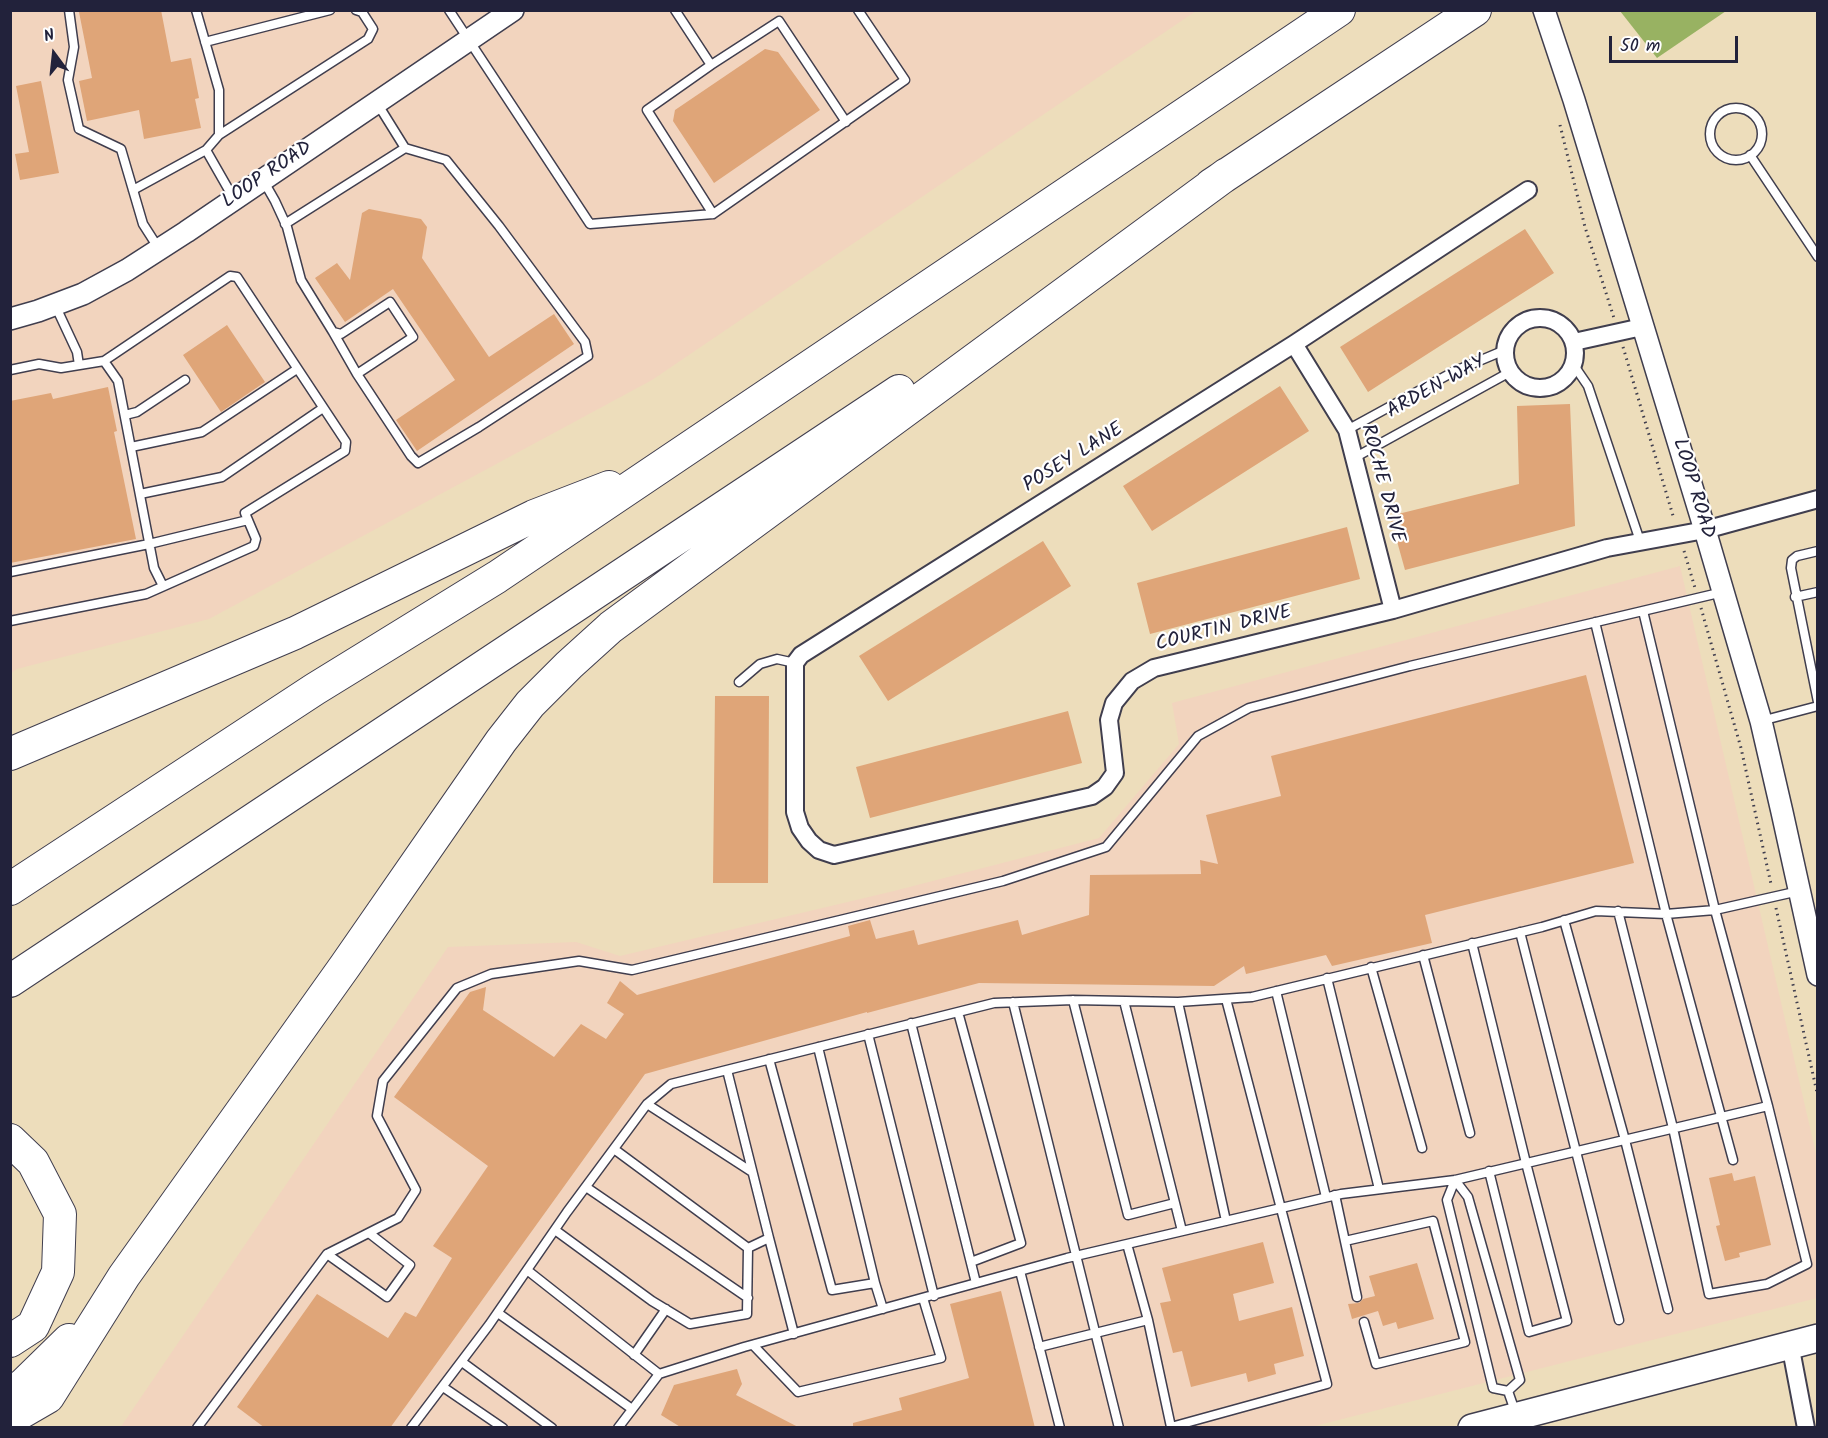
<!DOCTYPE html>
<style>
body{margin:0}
#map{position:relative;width:1828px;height:1438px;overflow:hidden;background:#edddbb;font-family:Kalam,sans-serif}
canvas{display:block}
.frame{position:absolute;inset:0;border:12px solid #22223b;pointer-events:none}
.north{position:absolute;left:24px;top:24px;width:60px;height:60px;-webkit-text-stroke:4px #fff;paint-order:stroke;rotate:345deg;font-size:16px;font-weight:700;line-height:24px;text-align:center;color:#22223b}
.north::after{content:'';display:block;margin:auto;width:21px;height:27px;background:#22223b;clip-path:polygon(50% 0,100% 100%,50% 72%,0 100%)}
.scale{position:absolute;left:1609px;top:36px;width:129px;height:27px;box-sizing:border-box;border:3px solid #22223b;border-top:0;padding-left:8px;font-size:18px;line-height:21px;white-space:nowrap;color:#22223b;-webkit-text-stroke:4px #fff;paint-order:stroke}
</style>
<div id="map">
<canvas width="1828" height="1438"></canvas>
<div class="frame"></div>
<div class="north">N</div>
<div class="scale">50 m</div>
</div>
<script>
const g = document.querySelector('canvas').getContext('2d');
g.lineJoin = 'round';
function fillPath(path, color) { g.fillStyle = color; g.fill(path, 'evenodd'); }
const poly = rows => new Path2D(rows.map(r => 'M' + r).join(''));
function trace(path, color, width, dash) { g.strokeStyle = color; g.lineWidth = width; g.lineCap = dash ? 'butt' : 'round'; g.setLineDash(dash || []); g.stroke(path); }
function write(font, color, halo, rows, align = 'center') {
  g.font = font + ' Kalam,sans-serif'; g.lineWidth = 4.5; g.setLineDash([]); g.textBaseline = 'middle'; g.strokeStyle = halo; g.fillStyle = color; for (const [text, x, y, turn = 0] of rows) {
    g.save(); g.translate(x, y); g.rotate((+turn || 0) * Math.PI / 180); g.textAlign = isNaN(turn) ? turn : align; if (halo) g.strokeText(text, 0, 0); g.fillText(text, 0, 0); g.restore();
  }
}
fillPath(poly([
 [11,11,1196,11,652,380,209,619,17,669,11,673],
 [1680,566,1817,1158,1817,1298,1311,1427,120,1428,448,947,576,942,620,956,894,891,1099,838,1179,744,1172,703]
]), '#f2d4be');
fillPath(poly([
 [1620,11,1726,11,1657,58]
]), '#98b262');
fillPath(poly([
 [89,10,161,10,171,62,191,58,199,98,195,99,201,128,144,139,139,110,87,121,79,81,92,78,79,12],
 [765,49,778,52,820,110,714,183,673,121,675,110],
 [41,81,59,173,20,180,15,154,29,152,16,86],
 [369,209,421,219,427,227,422,258,489,357,554,314,574,344,417,451,396,420,455,380,393,289,345,322,315,278,337,263,350,280,362,213],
 [1525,229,1554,273,1368,392,1340,347],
 [227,325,265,382,221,412,183,355],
 [1280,386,1309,431,1152,531,1123,486],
 [108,387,117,431,114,432,136,539,10,563,10,401,51,393,53,399],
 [1570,404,1575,526,1405,570,1390,516,1519,484,1517,406],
 [1347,527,1360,579,1150,634,1137,583],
 [1043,541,1071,586,888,701,859,656],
 [1586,675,1634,863,1425,915,1432,943,1332,966,1326,955,1246,974,1244,966,1214,986,979,983,867,1013,867,1012,645,1074,390,1428,265,1428,237,1407,317,1294,388,1338,405,1312,416,1317,452,1258,433,1246,488,1166,394,1097,470,992,486,987,483,1010,554,1057,581,1024,606,1039,624,1014,607,1003,620,981,637,995,850,936,848,926,870,920,876,939,914,930,918,945,1018,920,1022,935,1089,915,1090,875,1201,874,1200,860,1218,864,1206,815,1281,796,1271,756],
 [715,696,769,696,768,883,713,883],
 [1068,711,1082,763,870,818,856,767],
 [1732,1173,1734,1181,1755,1176,1771,1245,1739,1253,1740,1257,1725,1261,1716,1226,1720,1225,1709,1178],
 [1263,1242,1274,1283,1233,1294,1239,1321,1292,1307,1304,1356,1274,1364,1276,1374,1248,1382,1246,1373,1191,1387,1182,1351,1173,1353,1160,1303,1171,1301,1162,1268],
 [1417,1263,1434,1319,1398,1329,1396,1322,1383,1326,1378,1311,1352,1319,1348,1304,1359,1303,1363,1299,1375,1296,1369,1276],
 [1001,1291,1035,1428,853,1428,853,1423,902,1410,899,1398,969,1378,950,1304],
 [737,1369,742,1384,736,1395,800,1428,682,1428,661,1415,674,1385]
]), '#dfa578');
const service = poly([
 [69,10,74,47,68,80,79,129,121,149,143,224,159,249],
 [196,10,219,90,219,135,206,150,234,199],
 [449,10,590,224,713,214,905,80,858,10],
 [675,10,711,65,779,21,846,122],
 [205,42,330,10],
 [711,65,647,110,713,214],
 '1710 134a26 26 0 1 1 52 0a26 26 0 1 1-52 0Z',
 [219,135,368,39,373,29,362,12,356,10],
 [1750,155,1818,257],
 [263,180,275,201,287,227,301,280,333,332,341,334,390,302,413,337,357,374,333,332],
 [133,190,206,150],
 [285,224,405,148,377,103],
 [55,305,77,352,79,365],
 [104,361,118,381,154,568,163,586],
 [1573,364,1588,386,1640,541],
 [10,370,39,364,61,368,104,361,230,276,237,277,346,442,345,451,245,513,256,539,254,546,146,594,10,621],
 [357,374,411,456,418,463,479,427,588,356,585,342,499,226,446,160,405,148],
 [125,415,137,412,185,380],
 [1347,430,1455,371,1505,350],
 [131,447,202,432,297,369],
 [1354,458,1510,372],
 [140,494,222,477,323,408],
 [1818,551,1797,556,1792,560,1791,568,1818,702],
 [10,572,149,544,248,520],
 [1795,597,1818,592],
 [1595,622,1666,914,1733,1160],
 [739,682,760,664,777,659,795,663],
 [1761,721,1818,706],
 [1618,911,1673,1128,1709,1294,1767,1284,1807,1264,1768,1106],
 [1564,920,1625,1140,1668,1309],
 [1520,932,1619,1320],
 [1472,943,1526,1163,1567,1321,1529,1332,1489,1171],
 [1423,955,1470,1133],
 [1371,967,1422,1148],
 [1327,978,1379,1189],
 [1276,991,1326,1197],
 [1073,1000,1128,1215,1175,1203,1182,1231],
 [1124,1001,1175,1203],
 [1013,1002,1119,1428],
 [1178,1002,1226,1221],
 [958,1012,1021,1243,971,1262],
 [911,1023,976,1283],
 [868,1034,934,1296],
 [818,1047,875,1283],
 [769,1059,832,1290,875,1283,883,1309],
 [647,1104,752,1172],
 [614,1149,748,1248],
 [1455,1180,1447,1200,1493,1388,1508,1391],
 [1455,1180,1468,1197,1520,1380,1508,1391],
 [586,1187,748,1298],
 [1335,1195,1357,1297],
 [555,1230,652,1301,690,1324,747,1314,748,1248,769,1238,727,1070],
 [769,1238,794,1334],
 [1345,1241,1433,1221,1465,1342,1376,1364,1364,1322],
 [327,1254,387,1297,410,1265,369,1233],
 [527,1270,659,1374],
 [1020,1271,1060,1428],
 [498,1313,632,1409],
 [1148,1320,1171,1427,1327,1384,1226,999],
 [753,1345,798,1392,941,1358,923,1298],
 [1039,1347,1148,1320,1127,1244],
 [634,1355,666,1309],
 [462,1362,552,1428],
 [443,1387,503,1428],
 [1508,1391,1516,1414],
 [197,1428,327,1254,398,1218,416,1190,377,1116,383,1081,457,988,491,974,579,961,632,970,1003,881,1106,847,1198,736,1249,708,1410,666,1723,592],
 [411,1428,489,1325,567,1212,647,1104,671,1084,994,1003,1073,1000,1178,1002,1252,997,1542,927,1596,911,1666,914,1715,910,1799,891],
 [618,1428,659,1374,744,1347,1067,1258,1127,1244,1341,1194,1455,1180,1768,1106,1715,910,1643,611]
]);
const minor = poly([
 [1528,190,1294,344,801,655,795,663,795,812,800,828,809,841,819,850,834,855,1092,796,1105,787,1115,773,1109,720,1114,703,1132,681,1154,668,1393,610,1607,548,1705,530,1818,499],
 '1505 353a35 35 0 1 1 70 0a35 35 0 1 1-70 0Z',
 [1574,342,1642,327],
 [1294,344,1347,430,1393,610],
 [1790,1344,1806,1428]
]);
const tertiary = poly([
 [1544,10,1574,100,1705,530,1761,721,1782,812,1818,975],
 [10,319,38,311,83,294,127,270,186,232,513,10]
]);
const primary = poly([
 [1472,1428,1818,1338]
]);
const motorway = poly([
 [1211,185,1475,10],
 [10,754,295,633,534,516,609,487],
 [10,889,315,689,497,577,1339,10],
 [10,981,899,391],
 [10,1140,33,1162,60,1214,58,1272,33,1326,10,1341],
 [10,1394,24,1384,69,1340],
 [10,1419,48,1397,124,1276,345,966,501,741,530,704,569,665,611,627,1227,174]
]);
trace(service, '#403e4e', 11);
trace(minor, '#403e4e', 20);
trace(tertiary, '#403e4e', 24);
trace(primary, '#403e4e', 30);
trace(motorway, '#403e4e', 34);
trace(poly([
 [1560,125,1585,227,1614,318],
 [1623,347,1674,519],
 [1684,551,1695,588],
 [1701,608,1741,748,1771,884],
 [1776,908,1818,1097]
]), '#403e4e', 3, [1.5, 4.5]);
trace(service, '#fff', 8);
trace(minor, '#fff', 16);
trace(tertiary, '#fff', 21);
trace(primary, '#fff', 27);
trace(motorway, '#fff', 32);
write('20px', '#22223b', '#fff', [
 ["LOOP ROAD",268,176,-34],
 ["ARDEN WAY",1437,388,-29],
 ["POSEY LANE",1074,459,-32],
 ["ROCHE DRIVE",1381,484,75],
 ["LOOP ROAD",1692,489,73],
 ["COURTIN DRIVE",1224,630,-14]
]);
</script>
